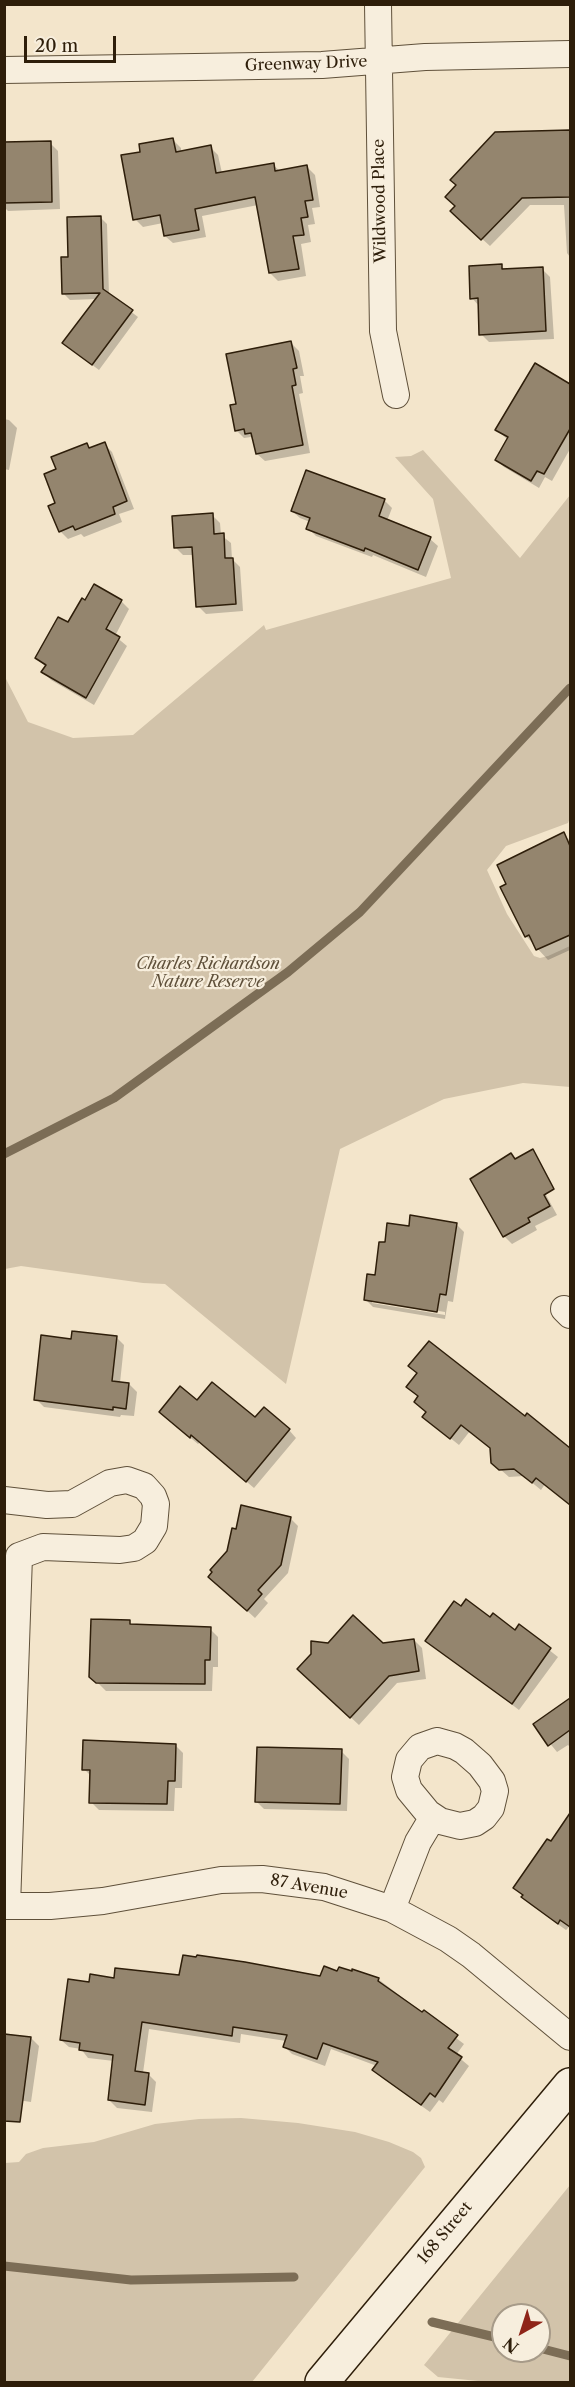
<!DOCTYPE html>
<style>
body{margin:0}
#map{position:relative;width:575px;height:2387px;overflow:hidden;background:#f3e5cb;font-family:"Libre Caslon Text",serif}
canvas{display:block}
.frame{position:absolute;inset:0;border:6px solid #2e1e0a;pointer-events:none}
.north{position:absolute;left:491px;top:2303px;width:60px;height:60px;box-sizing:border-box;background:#f7eedd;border:2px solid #a79b89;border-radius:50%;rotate:219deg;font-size:16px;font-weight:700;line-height:24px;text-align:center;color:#2e1e0a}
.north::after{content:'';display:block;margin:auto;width:21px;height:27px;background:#8f2418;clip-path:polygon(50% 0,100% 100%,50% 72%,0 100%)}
.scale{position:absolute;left:24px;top:36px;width:92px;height:27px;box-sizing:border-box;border:3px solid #2e1e0a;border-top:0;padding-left:8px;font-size:18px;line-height:21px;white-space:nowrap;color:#2e1e0a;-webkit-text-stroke:4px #f7eedd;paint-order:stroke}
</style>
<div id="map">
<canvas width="575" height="2387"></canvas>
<div class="frame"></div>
<div class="north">N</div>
<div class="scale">20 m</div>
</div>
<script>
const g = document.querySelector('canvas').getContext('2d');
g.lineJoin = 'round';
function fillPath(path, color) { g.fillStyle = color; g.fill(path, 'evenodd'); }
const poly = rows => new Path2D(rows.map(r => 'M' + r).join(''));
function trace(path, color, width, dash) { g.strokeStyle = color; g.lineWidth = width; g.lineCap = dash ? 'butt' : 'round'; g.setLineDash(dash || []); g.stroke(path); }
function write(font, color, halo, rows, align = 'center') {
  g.font = font + ' "Libre Caslon Text",serif'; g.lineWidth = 4.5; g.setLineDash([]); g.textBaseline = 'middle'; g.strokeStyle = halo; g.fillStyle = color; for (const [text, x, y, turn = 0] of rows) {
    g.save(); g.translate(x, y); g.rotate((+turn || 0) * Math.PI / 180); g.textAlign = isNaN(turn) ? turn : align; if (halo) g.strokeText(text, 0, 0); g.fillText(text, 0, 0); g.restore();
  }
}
fillPath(poly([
 [423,450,520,558,570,495,570,818,568,823,506,846,487,870,507,914,534,956,540,958,548,956,570,946,570,1087,523,1083,444,1099,340,1149,286,1384,165,1284,143,1283,21,1266,5,1269,5,677,28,722,73,738,133,735,264,625,266,630,451,578,433,499,395,457,411,456],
 [241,2118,298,2123,355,2132,389,2142,413,2152,421,2158,425,2167,252,2382,5,2382,5,2163,19,2162,26,2154,43,2148,94,2142,155,2124,199,2119],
 [570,2185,570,2382,488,2382,438,2377,424,2365],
 [503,2315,539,2315,539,2351,503,2351]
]), '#d2c3aa');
fillPath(poly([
 [570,132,570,257,567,253,564,205,530,205,490,246,460,219,457,206,458,185,496,133],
 [173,140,181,148,181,152,210,147,218,155,222,173,273,165,280,171,307,167,315,175,320,207,312,208,315,224,308,225,311,242,301,244,306,276,278,281,270,273,258,205,202,216,206,237,173,243,165,236,163,223,143,227,135,219,142,153],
 [50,143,58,151,60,209,8,211,4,207,4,144],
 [101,218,107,224,109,295,138,317,99,370,71,349,97,299,70,300,63,293,69,259],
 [501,266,506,271,542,269,550,277,554,339,489,342,481,334,479,306,472,298],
 [291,343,299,351,304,376,300,376,303,393,299,394,310,453,265,461,257,454,255,441,251,437,244,438,236,430,237,406],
 [535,365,570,386,570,449,552,481,545,477,539,488,504,467,497,460,508,440,497,430],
 [4,419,9,420,17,428,9,470,4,469],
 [104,444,112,452,134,509,119,514,122,522,84,537,81,534,68,539,60,531,57,504,58,470,87,445,91,449],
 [384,500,392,508,387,521,430,539,438,546,426,577,373,555,372,557,316,536,308,528,310,522,300,518,292,511],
 [212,515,220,523,221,535,231,543,232,559,240,567,243,611,206,614,198,606,194,555,183,555,175,547],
 [95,586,121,601,129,609,115,636,127,646,94,705,51,680,43,672,46,667,36,658,69,624],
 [564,834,570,841,570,950,548,960,526,936],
 [516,1160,529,1164,557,1215,535,1226,537,1230,512,1244,504,1236],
 [456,1224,464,1232,453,1302,448,1301,445,1319,373,1307,365,1299,376,1277,386,1244,410,1228],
 [372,1300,445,1312,445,1315,372,1303],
 [116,1337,124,1345,120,1383,129,1384,137,1392,134,1416,121,1415,120,1417,44,1407,36,1399,72,1340],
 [416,1394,525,1418,528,1415,570,1448,570,1505,545,1484,541,1490,524,1476,509,1477,492,1462,492,1449,470,1431,459,1445,424,1417,427,1413],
 [197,1402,289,1430,296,1438,254,1488,200,1442,198,1444,169,1420],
 [290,1518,298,1526,288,1573,264,1599,268,1603,255,1618,218,1584],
 [490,1619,515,1632,519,1626,558,1657,519,1710,427,1640],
 [129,1622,134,1626,210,1629,218,1637,218,1667,213,1667,212,1691,106,1691,91,1676],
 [414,1640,422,1648,426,1679,397,1683,359,1725,306,1676,383,1645],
 [570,1700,570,1747,568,1745,557,1752,535,1725],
 [175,1745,183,1753,182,1788,175,1788,174,1811,99,1810,91,1802,92,1777,84,1769],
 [341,1751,349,1759,347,1811,264,1809,256,1801],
 [569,1827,570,1928,569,1927,566,1930,531,1905,515,1888,551,1843],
 [338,1973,378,1979,464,2044,456,2055,469,2066,443,2103,439,2100,430,2112,382,2078,374,2070,377,2066,331,2049,325,2066,292,2054,284,2046,286,2041,241,2034,240,2043,149,2029,143,2073,148,2074,156,2082,152,2112,117,2108,109,2100,114,2061,88,2058,81,2049,69,2047,61,2040,90,1984,115,1979,181,1976,321,1977],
 [4,2033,31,2038,39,2046,31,2102,4,2098]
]), '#0003');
trace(poly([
 [4,1154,114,1098,288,972,360,912,570,688],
 [4,2266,131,2280,294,2277],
 [432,2322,503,2339],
 [539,2348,570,2356]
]), '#7c6d56', 9);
const building = poly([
 [570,130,570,197,522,198,481,240,450,211,455,206,445,197,456,185,450,180,495,132,570,130],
 [173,138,176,152,211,145,216,173,274,163,275,171,307,165,313,200,305,201,308,217,301,218,304,235,293,236,299,269,269,273,255,197,195,209,199,230,164,236,160,215,133,220,121,155,140,152,139,144,173,138],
 [51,141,52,202,4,203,4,142,51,141],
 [101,216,103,289,133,310,92,365,62,343,100,293,62,294,61,257,68,257,67,217,101,216],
 [502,264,502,269,543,267,546,331,479,335,478,298,470,299,469,266,502,264],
 [291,341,297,368,293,369,296,385,292,386,303,445,256,454,251,433,245,434,244,429,235,431,230,405,236,404,226,354,291,341],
 [535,363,570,384,570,429,544,474,537,471,531,481,495,460,508,437,495,430,535,363],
 [105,442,127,501,113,507,115,514,75,530,73,526,59,532,48,506,55,503,44,474,56,469,51,457,87,443,89,448,105,442],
 [306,470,385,499,379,516,431,537,418,570,365,548,364,551,306,529,310,518,291,511,306,470],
 [213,513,214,534,224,533,225,558,233,558,236,604,196,607,192,547,174,548,172,516,213,513],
 [94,584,122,600,106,629,120,637,86,698,41,672,46,665,35,658,58,617,68,622,82,598,85,600,94,584],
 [564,832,570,846,570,935,536,950,529,935,525,937,500,887,506,884,497,865,564,832],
 [533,1149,554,1189,544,1195,550,1206,528,1218,530,1222,503,1237,470,1179,511,1153,515,1159,533,1149],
 [410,1215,457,1223,446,1295,440,1294,437,1312,364,1300,367,1274,375,1275,379,1242,385,1242,387,1223,409,1226,410,1215],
 [72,1331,117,1336,112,1381,129,1383,126,1409,113,1407,113,1410,34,1400,41,1335,71,1339,72,1331],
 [429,1341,525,1416,527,1413,570,1448,570,1505,536,1478,532,1483,514,1469,499,1470,491,1463,490,1448,461,1425,450,1439,422,1417,426,1412,414,1402,418,1396,406,1387,417,1373,408,1366,429,1341],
 [212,1382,255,1417,264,1407,290,1429,246,1482,191,1435,190,1438,159,1412,180,1386,197,1400,212,1382],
 [241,1505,291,1517,281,1565,258,1590,262,1594,247,1611,208,1577,212,1572,210,1570,227,1551,232,1528,236,1529,241,1505],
 [466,1599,490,1617,493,1613,515,1630,519,1624,551,1648,512,1704,425,1641,454,1601,461,1606,466,1599],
 [353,1615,383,1643,414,1639,419,1671,389,1676,350,1718,297,1669,311,1654,311,1641,328,1643,353,1615],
 [91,1619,130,1620,130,1624,211,1627,210,1660,205,1660,205,1684,96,1683,89,1677,91,1619],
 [570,1698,570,1730,548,1746,533,1724,570,1698],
 [83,1740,176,1744,175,1781,168,1781,167,1804,89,1803,90,1770,82,1770,83,1740],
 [257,1747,342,1749,340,1804,255,1802,257,1747],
 [570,1813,570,1927,560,1920,558,1924,521,1897,523,1895,513,1888,547,1839,551,1841,570,1813],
 [183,1955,196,1957,197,1955,245,1962,320,1976,324,1966,337,1971,339,1967,352,1971,352,1969,379,1978,378,1981,422,2012,424,2010,458,2035,448,2048,462,2057,435,2097,430,2093,421,2105,372,2070,378,2062,323,2043,317,2059,283,2047,287,2035,233,2027,232,2036,142,2022,135,2071,149,2073,145,2105,108,2100,113,2055,79,2050,80,2043,60,2040,68,1979,89,1982,90,1974,114,1978,115,1968,179,1975,183,1955],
 [4,2034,31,2037,20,2122,4,2121,4,2034]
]);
fillPath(building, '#94856e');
trace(building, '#2e1e0a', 1.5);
const minor = poly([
 [378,4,383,331,396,395],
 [4,70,322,65,425,57,570,54],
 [564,1309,570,1315],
 [4,1500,47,1505,72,1504,110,1483,127,1480,144,1486,153,1496,156,1504,154,1526,145,1541,134,1548,120,1550,43,1547,19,1556],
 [437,1741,455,1746,464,1751,480,1765,492,1781,495,1791,491,1808,484,1817,475,1823,460,1826,440,1821,428,1813,409,1790,405,1777,409,1760,420,1747,437,1741],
 [4,1906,50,1906,103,1901,221,1880,262,1879,324,1887,392,1909,448,1939,471,1955,570,2037],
 [7,1906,19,1556],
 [392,1909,418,1842,433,1817]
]);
const secondary = poly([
 [322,2382,570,2085]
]);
trace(minor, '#5f503a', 28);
trace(secondary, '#2e1e0a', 36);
trace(minor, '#f7eedd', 26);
trace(secondary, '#f7eedd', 33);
write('16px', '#2e1e0a', '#f7eedd', [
 ["Greenway Drive",306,64,-2],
 ["Wildwood Place",380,201,-91],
 ["87 Avenue",309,1887,10],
 ["168 Street",445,2233,-50]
]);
write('italic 16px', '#5f503a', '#f7eedd', [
 ["Charles Richardson",208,964],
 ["Nature Reserve",208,982]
]);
</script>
